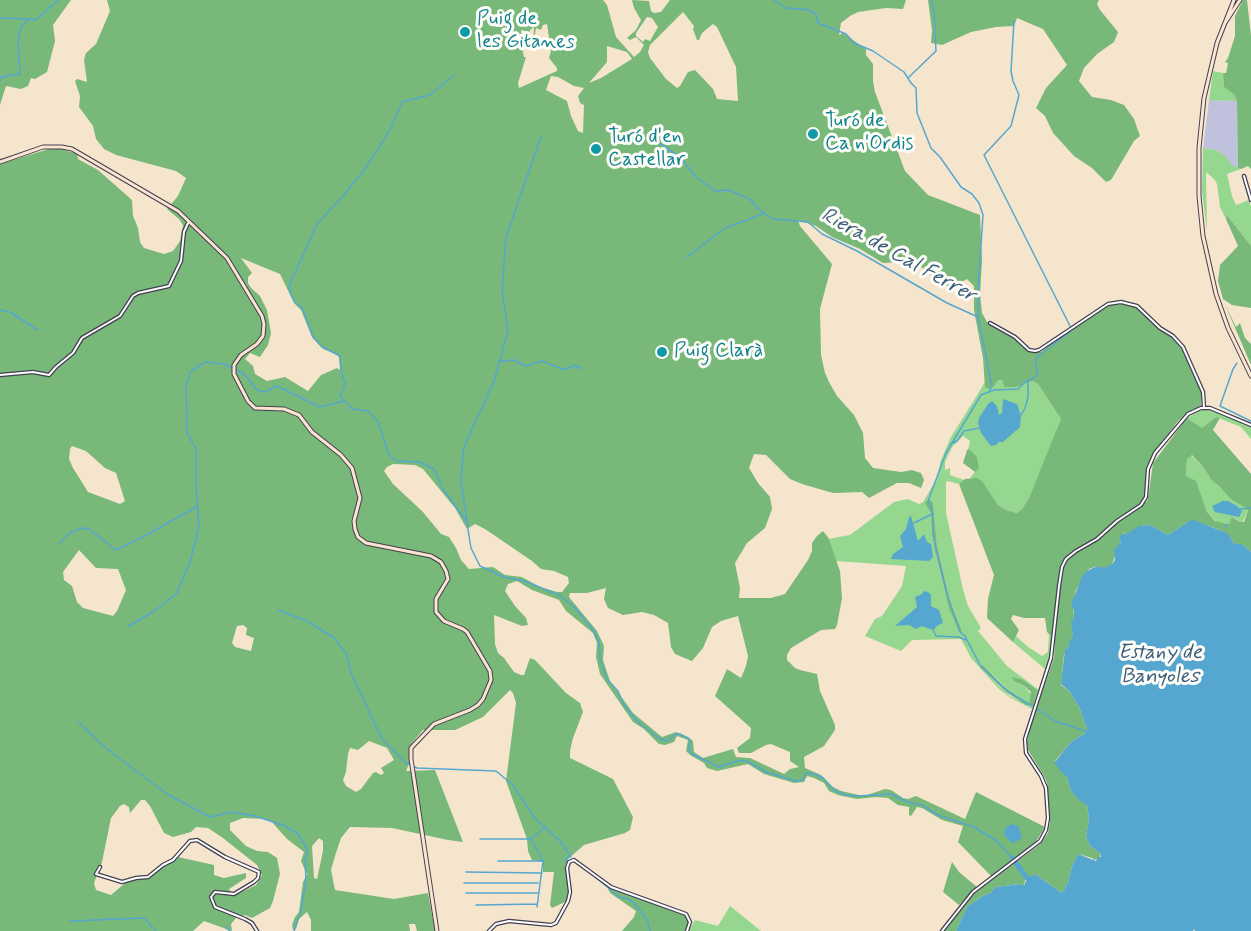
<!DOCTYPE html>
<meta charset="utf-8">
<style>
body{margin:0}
canvas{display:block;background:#f6e5cd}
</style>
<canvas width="1251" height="931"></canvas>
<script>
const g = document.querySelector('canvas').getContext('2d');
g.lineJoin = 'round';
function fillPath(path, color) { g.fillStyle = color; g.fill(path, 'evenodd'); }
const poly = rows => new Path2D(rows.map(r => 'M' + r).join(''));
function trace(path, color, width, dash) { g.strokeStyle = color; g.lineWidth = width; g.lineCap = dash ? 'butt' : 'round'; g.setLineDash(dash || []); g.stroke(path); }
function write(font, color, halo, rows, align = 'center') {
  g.font = font + ' Mynerve,sans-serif'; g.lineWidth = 6; g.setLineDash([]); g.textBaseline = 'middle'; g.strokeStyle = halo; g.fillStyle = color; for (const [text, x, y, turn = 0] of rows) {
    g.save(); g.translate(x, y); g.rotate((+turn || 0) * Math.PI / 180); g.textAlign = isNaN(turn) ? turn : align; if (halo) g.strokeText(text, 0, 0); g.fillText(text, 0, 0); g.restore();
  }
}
fillPath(poly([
 [1209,100,1237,101,1238,168,1233,167,1224,155,1216,150,1203,148]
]), '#c0c2dd');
fillPath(poly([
 [1213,71,1223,73,1224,87,1236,95,1237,101,1209,100],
 [1203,148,1216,150,1224,155,1233,166,1241,169,1227,174,1232,196,1236,205,1249,200,1251,206,1251,246,1228,216,1226,219,1220,207,1217,184,1214,179,1206,172,1207,231,1202,192],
 [997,380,1002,380,1006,387,1016,387,1033,381,1038,384,1061,419,1051,445,1029,498,1022,509,1017,513,1006,510,998,505,983,482,970,478,978,468,978,465,977,457,968,450,970,441,963,436,952,447,945,462,945,470,950,468,950,475,964,480,959,484,948,481,946,482,946,513,963,589,968,606,981,628,978,631,1007,666,1039,690,1032,709,1011,698,999,689,971,658,961,639,912,640,901,651,865,636,875,619,882,616,902,586,906,566,836,561,828,539,850,535,894,502,908,499,919,504,923,502,936,480,941,460,951,437,976,397,985,382,986,387],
 [926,503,933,503,937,546,950,601,962,631,960,633,945,592,934,547,931,513],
 [983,665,1010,692,1023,701,1029,703,1032,695,1023,685,1018,683,1023,680,1034,689,1031,707,1010,696,999,686,982,669],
 [1203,409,1214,411,1251,427,1251,439,1241,427,1216,417,1202,428,1187,418],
 [1191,455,1204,468,1212,481,1246,508,1248,511,1242,523,1234,518,1229,524,1217,522,1207,512,1196,482,1186,476,1187,458],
 [1049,634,1052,637,1051,652,1046,670,1013,642,1016,636,1028,647,1042,656,1048,652],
 [730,906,761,931,689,931,695,920,718,926]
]), '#95d78e');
fillPath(poly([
 [0,0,71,0,53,25,55,41,47,72,35,79,31,78,28,86,21,89,6,86,0,105],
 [107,0,603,0,607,5,616,37,634,57,640,52,644,45,636,37,630,40,627,38,636,30,641,20,634,8,632,0,649,1,651,11,654,13,661,12,670,0,906,0,903,9,886,8,858,12,850,16,841,23,839,35,843,33,866,49,866,55,873,64,873,81,875,92,905,171,928,195,980,215,982,261,980,294,982,313,987,322,1019,340,1032,351,1041,352,1068,330,1108,305,1124,304,1140,309,1176,339,1185,351,1203,387,1200,389,1202,394,1201,406,1187,413,1178,421,1151,457,1147,469,1146,503,1148,499,1153,463,1187,418,1202,428,1216,417,1220,418,1213,430,1251,474,1251,552,1242,544,1235,544,1230,537,1220,530,1201,523,1189,521,1168,535,1150,525,1141,526,1127,535,1124,533,1112,564,1108,568,1103,568,1097,566,1089,569,1076,590,1073,602,1074,618,1072,620,1073,638,1064,655,1061,685,1070,692,1079,707,1087,729,1085,733,1071,742,1055,761,1067,778,1071,791,1087,805,1089,819,1086,836,1090,846,1100,853,1100,858,1094,860,1092,858,1078,854,1072,866,1068,883,1062,893,1035,874,1025,880,1024,886,1020,884,996,887,989,894,984,895,967,907,956,931,944,931,976,892,1039,845,1048,833,1050,822,1047,783,1044,776,1028,750,1027,742,1031,724,1054,658,1055,640,1047,632,1045,618,1024,618,1013,615,1011,619,1019,630,1013,642,987,618,988,599,994,575,959,484,965,479,977,478,983,482,998,505,1006,510,1017,513,1022,509,1029,498,1061,419,1038,384,1033,381,1016,387,1005,387,1002,380,998,380,994,386,989,389,985,387,983,358,974,310,974,286,967,279,955,286,943,286,919,265,900,262,883,263,860,249,832,237,816,226,798,220,800,226,832,264,820,309,821,355,825,373,829,382,837,396,854,415,863,433,865,458,873,468,901,472,912,470,921,473,924,480,921,488,909,483,897,483,869,498,862,492,833,493,802,484,790,479,766,455,754,454,749,468,758,483,770,497,772,509,765,528,747,543,735,563,740,588,739,598,771,598,785,594,808,560,812,551,812,543,817,536,823,531,828,537,840,571,842,598,837,625,835,629,821,630,791,648,787,655,787,660,795,668,800,670,817,674,820,691,835,725,835,730,824,746,804,757,805,768,821,775,833,787,841,791,859,795,867,795,885,789,891,790,903,798,908,799,916,796,965,819,976,792,1045,827,1035,843,991,876,958,842,963,826,942,820,922,808,917,807,911,816,909,815,909,807,898,805,888,798,876,797,857,799,838,795,829,791,824,783,814,778,807,776,804,782,794,783,764,774,748,764,717,771,707,768,704,763,690,755,686,751,688,740,677,736,674,742,665,745,659,744,644,729,633,722,600,674,596,657,597,643,593,633,566,611,559,600,532,590,517,581,508,584,505,591,515,606,526,618,528,625,522,626,494,615,495,644,498,653,504,658,514,672,521,675,524,675,530,658,535,660,566,693,580,703,583,712,573,738,570,751,570,758,613,779,633,817,630,830,625,833,584,845,568,859,565,866,569,891,567,901,552,908,550,905,554,872,543,872,543,862,532,860,528,851,527,839,506,781,516,703,513,693,510,690,483,717,455,730,423,730,412,743,409,749,410,761,406,771,435,770,463,842,448,840,392,828,350,827,341,838,335,856,331,870,335,890,394,899,428,893,435,931,417,931,415,924,409,924,410,931,311,931,311,920,307,912,299,919,296,929,293,930,292,925,295,917,299,912,303,882,307,874,301,861,304,852,287,839,271,821,264,819,243,818,230,823,230,830,246,846,257,851,268,852,277,858,280,874,273,901,270,908,252,918,245,915,236,918,231,924,232,931,204,921,193,931,0,931,0,158,6,162,49,149,61,149,77,154,78,159,98,170,132,200,133,216,138,228,140,242,144,248,164,254,173,251,180,241,183,225,179,219,167,209,178,196,186,178,176,171,116,155,104,149,96,139,93,126,79,107,80,96,75,81,77,79,87,82,84,60,86,53,96,44,110,11],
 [683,12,694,26,693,29,697,40,699,40,702,33,713,24,717,27,736,67,738,101,717,99,713,89,695,70,688,72,680,86,677,88,666,79,650,58,648,52,650,45],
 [647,17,652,18,658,27,650,41,645,39,643,42,636,36,636,33],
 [547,24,551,51,549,58,557,68,557,71,519,88,518,83,526,57,524,57,522,48,521,30,526,31,527,45,530,30,534,27,533,46,536,28,541,30,543,25],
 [607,46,627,52,632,59,601,78,589,83,607,62],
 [551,76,558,77,574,86,584,88,578,96,580,103,584,105,583,133,578,131,571,116,567,101,546,90],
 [241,258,280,274,294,303,301,310,312,337,323,349,336,354,339,357,340,370,337,368,321,375,308,391,285,377,267,381,255,374,253,366,245,359,250,353,260,357,268,345,271,333,267,310,260,296,251,288,248,283,248,277,252,273],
 [72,446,86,451,105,468,116,473,125,501,120,504,88,492,73,468,69,459,70,449],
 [1192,455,1204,468,1212,481,1220,487,1231,499,1246,508,1248,511,1244,522,1240,522,1232,517,1229,524,1227,524,1215,521,1207,512,1196,481,1186,476,1187,459],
 [393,464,415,465,423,469,455,508,467,529,475,524,485,529,532,561,541,569,554,571,568,577,569,583,562,592,557,592,540,587,522,577,505,575,493,567,469,569,461,560,456,548,449,537,441,534,423,512,393,484,384,471,387,467],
 [79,550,96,568,118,569,126,590,117,611,113,616,83,608,77,602,72,586,64,580,63,572],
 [606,588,604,599,608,608,623,615,642,612,654,615,668,623,671,647,675,654,692,661,703,648,712,627,721,621,738,616,748,656,746,666,741,678,727,669,715,696,751,728,750,738,737,748,739,753,751,753,766,745,771,744,790,752,790,761,799,767,790,769,784,774,750,758,736,757,733,749,703,758,694,752,693,741,688,737,676,732,662,737,633,713,610,681,603,660,604,646,597,631,569,597,570,593,587,593],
 [243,625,247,628,246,635,254,638,251,651,235,647,232,643,237,626],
 [369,741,387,748,394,760,381,768,384,773,381,775,376,772,373,773,361,789,356,792,346,786,343,780,346,772,348,754,350,748,358,750],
 [141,800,145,800,150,806,164,833,173,837,191,832,196,827,208,828,223,838,257,865,262,875,256,885,234,896,229,889,246,878,246,873,224,878,214,875,214,865,178,857,148,875,137,876,130,879,111,895,96,890,94,883,102,862,111,818,120,806,124,804,129,807,130,813],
 [319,838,323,841,323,851,317,879,314,878,312,846],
 [928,0,1099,0,1097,4,1100,10,1118,32,1114,42,1097,54,1084,68,1079,81,1092,97,1111,100,1124,105,1134,119,1140,136,1134,141,1111,180,1106,182,1092,168,1074,156,1053,133,1045,116,1036,108,1046,88,1067,65,1043,29,1017,18,1014,26,996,27,971,32,942,45,931,43,932,30],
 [1243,0,1247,0,1251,36,1251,169,1248,166,1241,169,1238,168,1237,101,1235,95,1224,87,1223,73,1226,73,1228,63,1225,62,1228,58,1235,36,1235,16],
 [1227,215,1251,246,1251,308,1232,305,1223,299,1218,281,1220,265,1238,246,1226,219],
 [1224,302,1236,327,1240,323,1245,338,1251,344,1251,365],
 [969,449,977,457,979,468,975,472,963,463,967,450],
 [929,499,933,503,937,546,950,601,962,631,960,633,949,608,934,547,931,513,925,503],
 [983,665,1004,687,1023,701,1029,703,1031,692,1023,685,1014,681,1012,677,1023,680,1037,690,1033,706,1026,705,1006,692,982,669,980,667],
 [952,862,959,872,977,887,959,905,943,892],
 [610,887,686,915,689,922,686,931,622,931,634,917,636,911,610,893,608,889]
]), '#78b879');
fillPath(poly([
 [1003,399,1017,404,1021,416,1020,427,1003,442,999,442,996,445,991,446,981,433,978,423,979,418,988,404,992,401,997,406,999,415,1002,413],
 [1223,501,1228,501,1237,506,1242,511,1239,517,1215,512,1212,506],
 [911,516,918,541,924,534,927,542,931,544,933,557,929,561,891,559,893,554,903,547,900,536,906,529,909,517],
 [1194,520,1227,533,1235,544,1242,544,1251,552,1251,931,1195,931,1194,929,1193,931,956,931,967,907,984,895,989,894,996,887,1020,884,1024,886,1027,878,1035,874,1062,893,1068,883,1072,866,1078,854,1096,861,1098,857,1101,857,1100,853,1090,846,1086,836,1089,819,1087,805,1080,801,1071,791,1067,778,1054,763,1071,742,1085,733,1087,729,1079,707,1070,692,1061,684,1065,650,1069,646,1070,640,1073,637,1071,621,1074,618,1074,611,1071,604,1083,575,1087,571,1097,566,1104,568,1112,564,1115,560,1114,550,1121,542,1119,539,1122,534,1127,534,1139,526,1150,525,1168,535,1189,521],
 [924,591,928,592,931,595,931,606,939,610,943,623,938,625,933,630,922,626,916,629,909,625,895,626,917,607,915,597,922,594],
 [1012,824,1018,826,1022,836,1020,840,1012,843,1004,835,1005,828]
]), '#56a7d0');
trace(poly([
 [774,0,786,8,809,10,816,14,818,23,846,34,854,43,873,51,904,72,911,83,916,88,917,113,931,148,940,157,961,187,972,194,979,203,983,215,979,274,978,317],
 [0,18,29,19],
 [1014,21,1011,71,1013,81,1019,95,1011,126,984,155,1072,330,1036,358,1037,375,1035,377,1025,382,1018,389,994,390,981,395,946,453,928,501,932,512,933,535,947,594,960,632,965,636,981,667,1009,692,1032,706],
 [454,75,430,95,402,102,391,128,367,166,344,195,317,224,289,286,291,295,295,302,303,309,313,337,321,346,340,356,341,371,345,384,340,396,352,409,368,411,378,421,389,455,397,461,420,462,434,469,443,489,467,522],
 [909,77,936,51,934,12,931,0],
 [0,81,1,77,20,74,18,42,21,26,30,19,36,20,58,0],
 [541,136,506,238,502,290,508,331,494,381,464,447,461,480,469,536,471,548,480,566,504,577,524,581,559,595,575,608,590,626,599,641,600,660,607,679,618,691,624,705,638,722,660,739,667,741,676,734,680,734,689,739,690,742,689,749,692,754,719,767,741,760,747,761,766,772,796,781,803,780,806,773,814,774,823,778,834,790,845,795,858,796,891,794,907,802,922,805,938,815,974,827,997,841,1012,858],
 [651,138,680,157,696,177,715,191,729,190,751,200,758,209,773,219,808,222,822,234,857,251,947,303,978,317,992,386,990,390],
 [687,257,725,228,763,214],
 [0,310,10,312,38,330],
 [500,361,514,360,525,366,542,361,562,369,567,369,575,365,582,369],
 [1237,363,1233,369,1220,406,1251,421],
 [1021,415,1025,408,1028,397,1028,382],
 [951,444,957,441,964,431,979,428],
 [1239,509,1251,508],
 [914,523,932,514],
 [1225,528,1227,524],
 [58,544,70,533,82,528,89,529,116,550,143,537,198,506],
 [278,610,307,621,333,637,346,653,351,673,382,739,406,763,417,768,496,771,513,785,534,817,560,841,571,857],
 [129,626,156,610,177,593,191,559,199,526,196,486,196,449,187,433,186,384,191,371,205,362,224,364,244,374,257,390,265,392,277,386,320,407,344,401],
 [933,630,936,636,959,637,966,640],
 [1037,709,1055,721,1085,731],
 [78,722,107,749,167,794,210,817,231,812,255,816,285,826,298,834,308,850,305,860,306,881,300,914,294,931],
 [480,839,530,839],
 [498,861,542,861],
 [565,862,570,855],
 [466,872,542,873],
 [592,874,619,897,626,898,633,902,647,919,650,931],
 [464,883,538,883],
 [466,893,539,893],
 [476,905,537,904],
 [537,907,543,861,531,839,544,828],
 [70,921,144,918,156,931],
 [225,927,230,931]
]), '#56a7d0', 1.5);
trace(poly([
 [1012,858,1027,878]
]), '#56a7d0', 5);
const minor = poly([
 [1244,176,1251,200],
 [990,323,1015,337,1029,350,1035,351,1039,350,1108,304,1121,302,1137,306,1160,328,1173,336,1183,347,1203,392,1204,407],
 [0,375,33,372,49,375,56,367,73,353,82,338,120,316,133,296,138,293,169,286,181,261,184,232,188,223],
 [100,867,96,874,122,882,136,878,148,877,163,865,173,860,190,841,197,840,225,857,259,872,258,878,254,882,234,894,215,892,211,897,215,907,245,919,252,923,257,931],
 [489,931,496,924,509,921,551,925,556,923,568,901,570,892,567,868,569,862,574,860,611,887,686,914,690,922,687,931],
 [942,931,973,892,1040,841,1046,830,1048,818,1046,788,1041,776,1026,753,1025,739,1051,658,1059,586,1062,567,1066,559,1076,551,1097,539,1117,521,1141,505,1146,497,1148,469,1155,453,1188,414,1201,408,1210,408,1251,425]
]);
const secondary = poly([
 [1234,0,1217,43,1204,98,1199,148,1199,196,1203,236,1216,294,1228,328,1251,376],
 [1225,23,1240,0],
 [0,162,43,147,62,147,72,149,178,211,227,258,262,316,264,324,263,336,257,344,241,355,234,365,234,374,248,401,255,408,284,409,299,415,312,432,341,455,352,468,360,498,354,521,355,529,358,537,366,543,431,556,441,562,446,571,448,579,436,599,436,612,444,621,463,629,467,632,490,671,491,680,483,699,478,705,470,710,434,724,411,748,411,759,437,931]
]);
trace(minor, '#423f51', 4.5);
trace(secondary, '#423f51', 5);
trace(minor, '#fff', 2);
trace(secondary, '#fce5d0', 3);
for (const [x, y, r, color] of [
 [465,32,6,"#0f9aa8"],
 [813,134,6,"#0f9aa8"],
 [596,149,6,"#0f9aa8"],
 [662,352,6,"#0f9aa8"]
]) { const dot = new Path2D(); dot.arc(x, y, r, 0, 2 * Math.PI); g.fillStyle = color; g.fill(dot); trace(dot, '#fdfcf7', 2); }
write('20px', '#0d838f', '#fdfcf7', [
 ["Puig de",477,20],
 ["les Gitanes",477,43],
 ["Turó de",825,122],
 ["Ca n'Ordis",825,145],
 ["Turó d'en",608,138],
 ["Castellar",608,161],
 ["Puig Clarà",674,352]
], 'left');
write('italic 21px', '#395e7e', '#fdfcf7', [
 ["Riera de Cal Ferrer",898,256,29],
 ["Estany de",1160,654],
 ["Banyoles",1160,678]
]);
</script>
